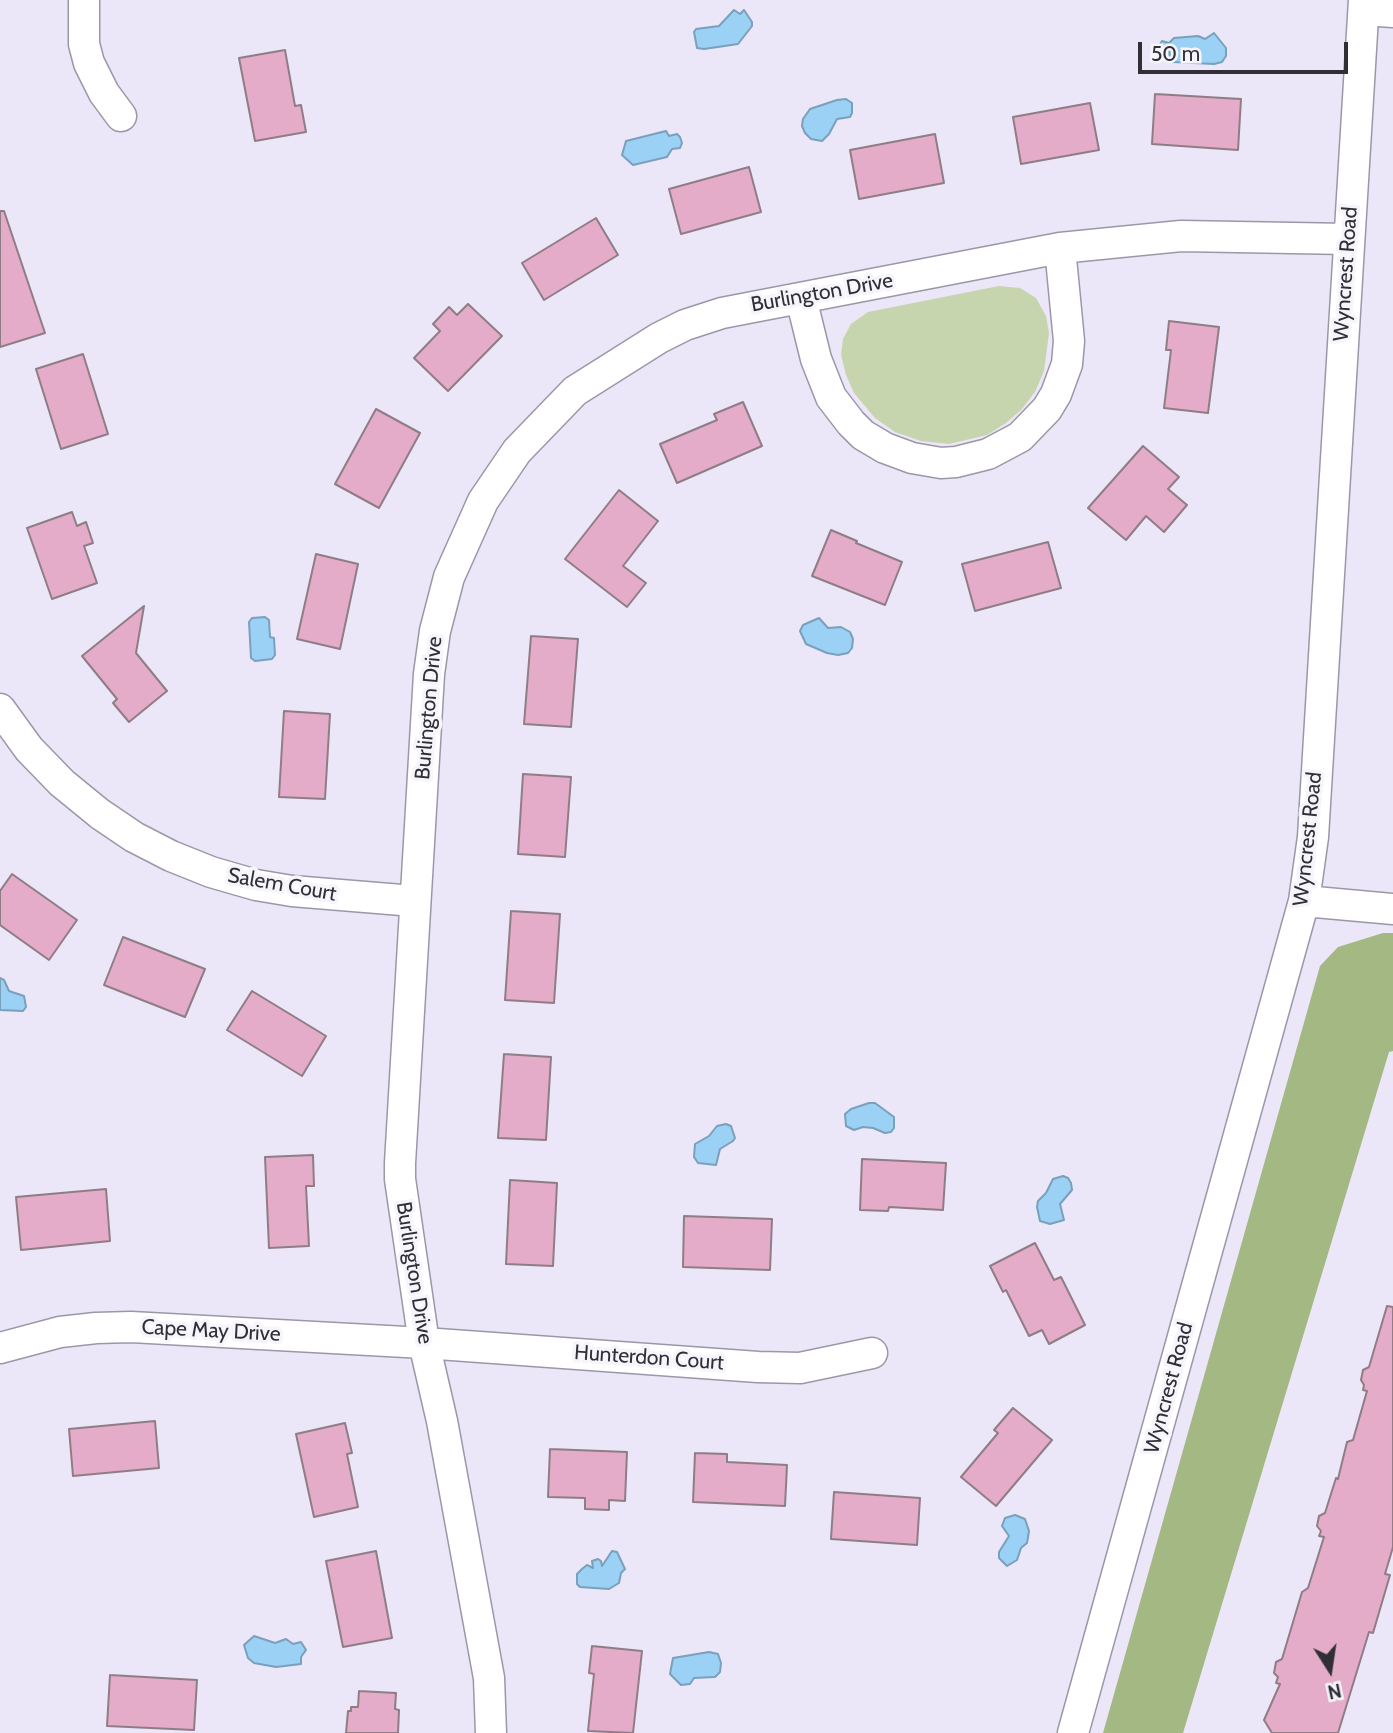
<!DOCTYPE html>
<style>
body{margin:0}
#map{position:relative;width:1393px;height:1733px;overflow:hidden;background:#ebe6f8;font-family:Cabin,sans-serif}
canvas{display:block}
.north{position:absolute;left:1295px;top:1635px;width:70px;height:70px;-webkit-text-stroke:5px #f7f5fc;paint-order:stroke;rotate:168deg;font-size:19px;font-weight:700;line-height:28px;text-align:center;color:#312f36}
.north::after{content:'';display:block;margin:auto;width:24px;height:32px;background:#312f36;clip-path:polygon(50% 0,100% 100%,50% 72%,0 100%)}
.scale{position:absolute;left:1138px;top:42px;width:210px;height:32px;box-sizing:border-box;border:4px solid #312f36;border-top:0;padding-left:9px;font-size:21px;line-height:24px;white-space:nowrap;color:#312f36;-webkit-text-stroke:5px #f7f5fc;paint-order:stroke}
</style>
<div id="map">
<canvas width="1393" height="1733"></canvas>
<div class="north">N</div>
<div class="scale">50 m</div>
</div>
<script>
const g = document.querySelector('canvas').getContext('2d');
g.lineJoin = 'round';
function fillPath(path, color) { g.fillStyle = color; g.fill(path, 'evenodd'); }
const poly = rows => new Path2D(rows.map(r => 'M' + r).join(''));
function trace(path, color, width, dash) { g.strokeStyle = color; g.lineWidth = width; g.lineCap = dash ? 'butt' : 'round'; g.setLineDash(dash || []); g.stroke(path); }
function write(font, color, halo, rows, align = 'center') {
  g.font = font + ' Cabin,sans-serif'; g.lineWidth = 7; g.setLineDash([]); g.textBaseline = 'middle'; g.strokeStyle = halo; g.fillStyle = color; for (const [text, x, y, turn = 0] of rows) {
    g.save(); g.translate(x, y); g.rotate((+turn || 0) * Math.PI / 180); g.textAlign = isNaN(turn) ? turn : align; if (halo) g.strokeText(text, 0, 0); g.fillText(text, 0, 0); g.restore();
  }
}
fillPath(poly([
 [999,286,1020,288,1036,298,1046,316,1049,333,1044,371,1035,392,1022,409,1006,423,987,435,949,444,921,441,895,432,875,418,854,393,846,375,841,355,843,339,851,324,868,312]
]), '#c6d5ad');
fillPath(poly([
 [1383,933,1393,933,1393,1051,1389,1052,1183,1733,1103,1733,1320,966,1338,947]
]), '#a4b883');
const water = poly([
 [734,10,740,14,744,10,752,22,752,26,738,44,704,49,697,48,694,32,696,29,719,26,734,10],
 [1214,33,1226,48,1226,56,1222,62,1214,64,1173,62,1170,61,1169,48,1165,51,1159,46,1162,41,1169,43,1174,38,1198,36,1205,39,1214,33],
 [846,99,852,103,852,113,850,117,837,119,829,134,822,141,811,139,805,133,802,126,803,119,810,109,837,100,846,99],
 [666,131,669,136,677,134,680,137,682,143,680,148,672,149,667,157,633,165,622,155,626,141,666,131],
 [265,617,269,620,270,637,274,638,275,655,272,659,255,661,251,658,249,622,252,618,265,617],
 [819,618,828,628,841,627,850,632,853,639,852,648,848,653,838,655,827,653,806,644,800,631,803,625,819,618],
 [0,978,4,980,9,991,24,996,26,1007,23,1011,0,1010,0,978],
 [869,1103,875,1103,894,1117,894,1128,891,1132,885,1133,873,1128,863,1127,854,1130,846,1126,845,1114,851,1109,869,1103],
 [726,1124,731,1126,735,1138,733,1141,720,1149,716,1165,698,1163,694,1157,695,1144,709,1136,717,1126,726,1124],
 [1063,1176,1068,1178,1071,1183,1072,1190,1060,1204,1064,1220,1050,1224,1040,1221,1037,1207,1038,1201,1046,1193,1053,1179,1063,1176],
 [1015,1515,1025,1519,1029,1531,1027,1543,1021,1548,1017,1560,1007,1566,999,1558,999,1552,1009,1536,1002,1526,1005,1518,1015,1515],
 [612,1551,617,1552,625,1569,621,1573,619,1583,609,1589,580,1587,577,1584,577,1574,582,1569,587,1565,593,1568,592,1561,598,1559,601,1561,602,1566,612,1551],
 [254,1636,275,1643,286,1639,293,1644,301,1642,306,1650,301,1657,301,1664,276,1667,254,1663,248,1658,244,1645,254,1636],
 [709,1652,718,1654,721,1663,720,1672,715,1677,694,1678,690,1684,681,1685,670,1674,673,1658,709,1652]
]);
fillPath(water, '#9ad1f4');
trace(water, '#7aa0bb', 2);
const building = poly([
 [285,50,295,106,301,105,306,132,255,141,239,58,285,50],
 [1155,94,1241,99,1238,150,1152,144,1155,94],
 [1090,103,1099,150,1021,164,1013,117,1090,103],
 [935,134,944,183,859,199,850,150,935,134],
 [749,167,761,212,681,234,669,189,749,167],
 [0,211,4,211,45,333,0,347,0,211],
 [596,218,618,255,544,300,522,263,596,218],
 [468,304,502,336,448,391,414,358,440,331,433,324,449,307,457,315,468,304],
 [1169,321,1219,327,1208,413,1164,408,1171,350,1166,350,1169,321],
 [83,354,108,434,61,449,36,369,83,354],
 [743,402,762,446,677,483,660,444,717,420,714,414,743,402],
 [376,409,420,433,379,508,335,484,376,409],
 [1143,446,1179,477,1168,489,1187,505,1164,532,1146,516,1126,540,1088,508,1143,446],
 [619,490,658,521,623,566,646,583,627,607,565,559,619,490],
 [72,512,77,526,86,522,93,543,84,546,97,583,52,599,27,528,72,512],
 [831,530,857,541,856,543,902,562,885,605,812,576,831,530],
 [1048,542,1061,588,975,611,962,564,1048,542],
 [316,554,358,564,340,649,297,639,316,554],
 [144,606,136,653,167,691,129,722,113,703,117,699,82,656,144,606],
 [531,636,578,639,571,727,524,724,531,636],
 [284,711,330,714,325,799,279,797,284,711],
 [523,774,571,777,565,857,518,854,523,774],
 [12,874,77,920,49,960,0,925,0,891,12,874],
 [511,911,560,914,554,1003,505,1000,511,911],
 [123,937,205,969,185,1017,104,985,123,937],
 [252,991,326,1036,302,1076,227,1030,252,991],
 [504,1054,551,1057,546,1140,498,1138,504,1054],
 [313,1155,314,1186,306,1186,309,1246,269,1248,265,1157,313,1155],
 [862,1159,946,1163,943,1210,889,1207,888,1211,860,1210,862,1159],
 [510,1180,557,1183,553,1266,506,1264,510,1180],
 [106,1189,110,1241,21,1250,16,1197,106,1189],
 [684,1216,772,1219,770,1270,683,1267,684,1216],
 [1035,1243,1054,1280,1061,1277,1085,1325,1049,1344,1042,1330,1029,1336,1006,1290,1003,1292,990,1266,1035,1243],
 [1387,1306,1393,1307,1393,1547,1385,1574,1390,1575,1373,1633,1369,1632,1338,1733,1272,1733,1264,1720,1280,1684,1276,1683,1278,1677,1274,1673,1276,1662,1282,1659,1302,1592,1308,1588,1324,1537,1319,1536,1321,1531,1317,1526,1319,1516,1325,1513,1336,1478,1338,1479,1347,1442,1353,1440,1367,1391,1363,1390,1364,1385,1361,1380,1363,1370,1369,1367,1387,1306],
 [1013,1408,1052,1440,996,1506,961,1477,998,1433,994,1430,1013,1408],
 [155,1421,159,1468,73,1476,69,1429,155,1421],
 [345,1423,352,1453,347,1454,358,1507,314,1517,296,1434,345,1423],
 [550,1449,627,1452,625,1501,609,1500,609,1510,585,1509,585,1498,548,1497,550,1449],
 [695,1453,727,1454,727,1462,787,1465,785,1506,693,1502,695,1453],
 [834,1492,920,1498,917,1545,831,1539,834,1492],
 [376,1551,392,1638,343,1647,326,1561,376,1551],
 [592,1646,642,1651,633,1733,588,1731,594,1674,589,1673,592,1646],
 [110,1675,197,1680,194,1730,107,1726,110,1675],
 [359,1691,396,1693,395,1709,399,1710,398,1733,346,1733,348,1711,351,1711,351,1707,358,1707,359,1691]
]);
fillPath(building, '#e4acc9');
trace(building, '#8f7d86', 2);
const minor = poly([
 [84,0,84,44,89,63,104,93,121,116],
 [1364,10,1393,12],
 [801,298,816,359,831,397,851,423,863,435,885,448,912,458,941,463,956,462,988,454,1020,437,1047,409,1056,394,1067,364,1069,341,1060,248],
 [0,709,29,749,62,783,100,814,134,837,171,856,211,872,256,885,292,891,414,901],
 [1304,901,1393,909],
 [0,1348,60,1332,96,1328,131,1327,424,1343,758,1367,800,1368,872,1353],
 [491,1733,489,1678,442,1421,424,1343,400,1179,400,1163,429,674,435,631,449,577,483,501,517,451,575,391,659,338,685,325,722,313,1060,248,1181,236,1348,239],
 [1073,1733,1304,901,1313,837,1364,0]
]);
trace(minor, '#9c97a8', 33);
trace(minor, '#fff', 30);
write('21px', '#312f36', '#f7f5fc', [
 ["Wyncrest Road",1346,274,-86],
 ["Burlington Drive",822,293,-10],
 ["Burlington Drive",429,708,-85],
 ["Wyncrest Road",1308,839,-84],
 ["Salem Court",282,885,10],
 ["Burlington Drive",414,1273,81],
 ["Cape May Drive",211,1331,3],
 ["Hunterdon Court",649,1358,4],
 ["Wyncrest Road",1169,1388,-75]
]);
</script>
